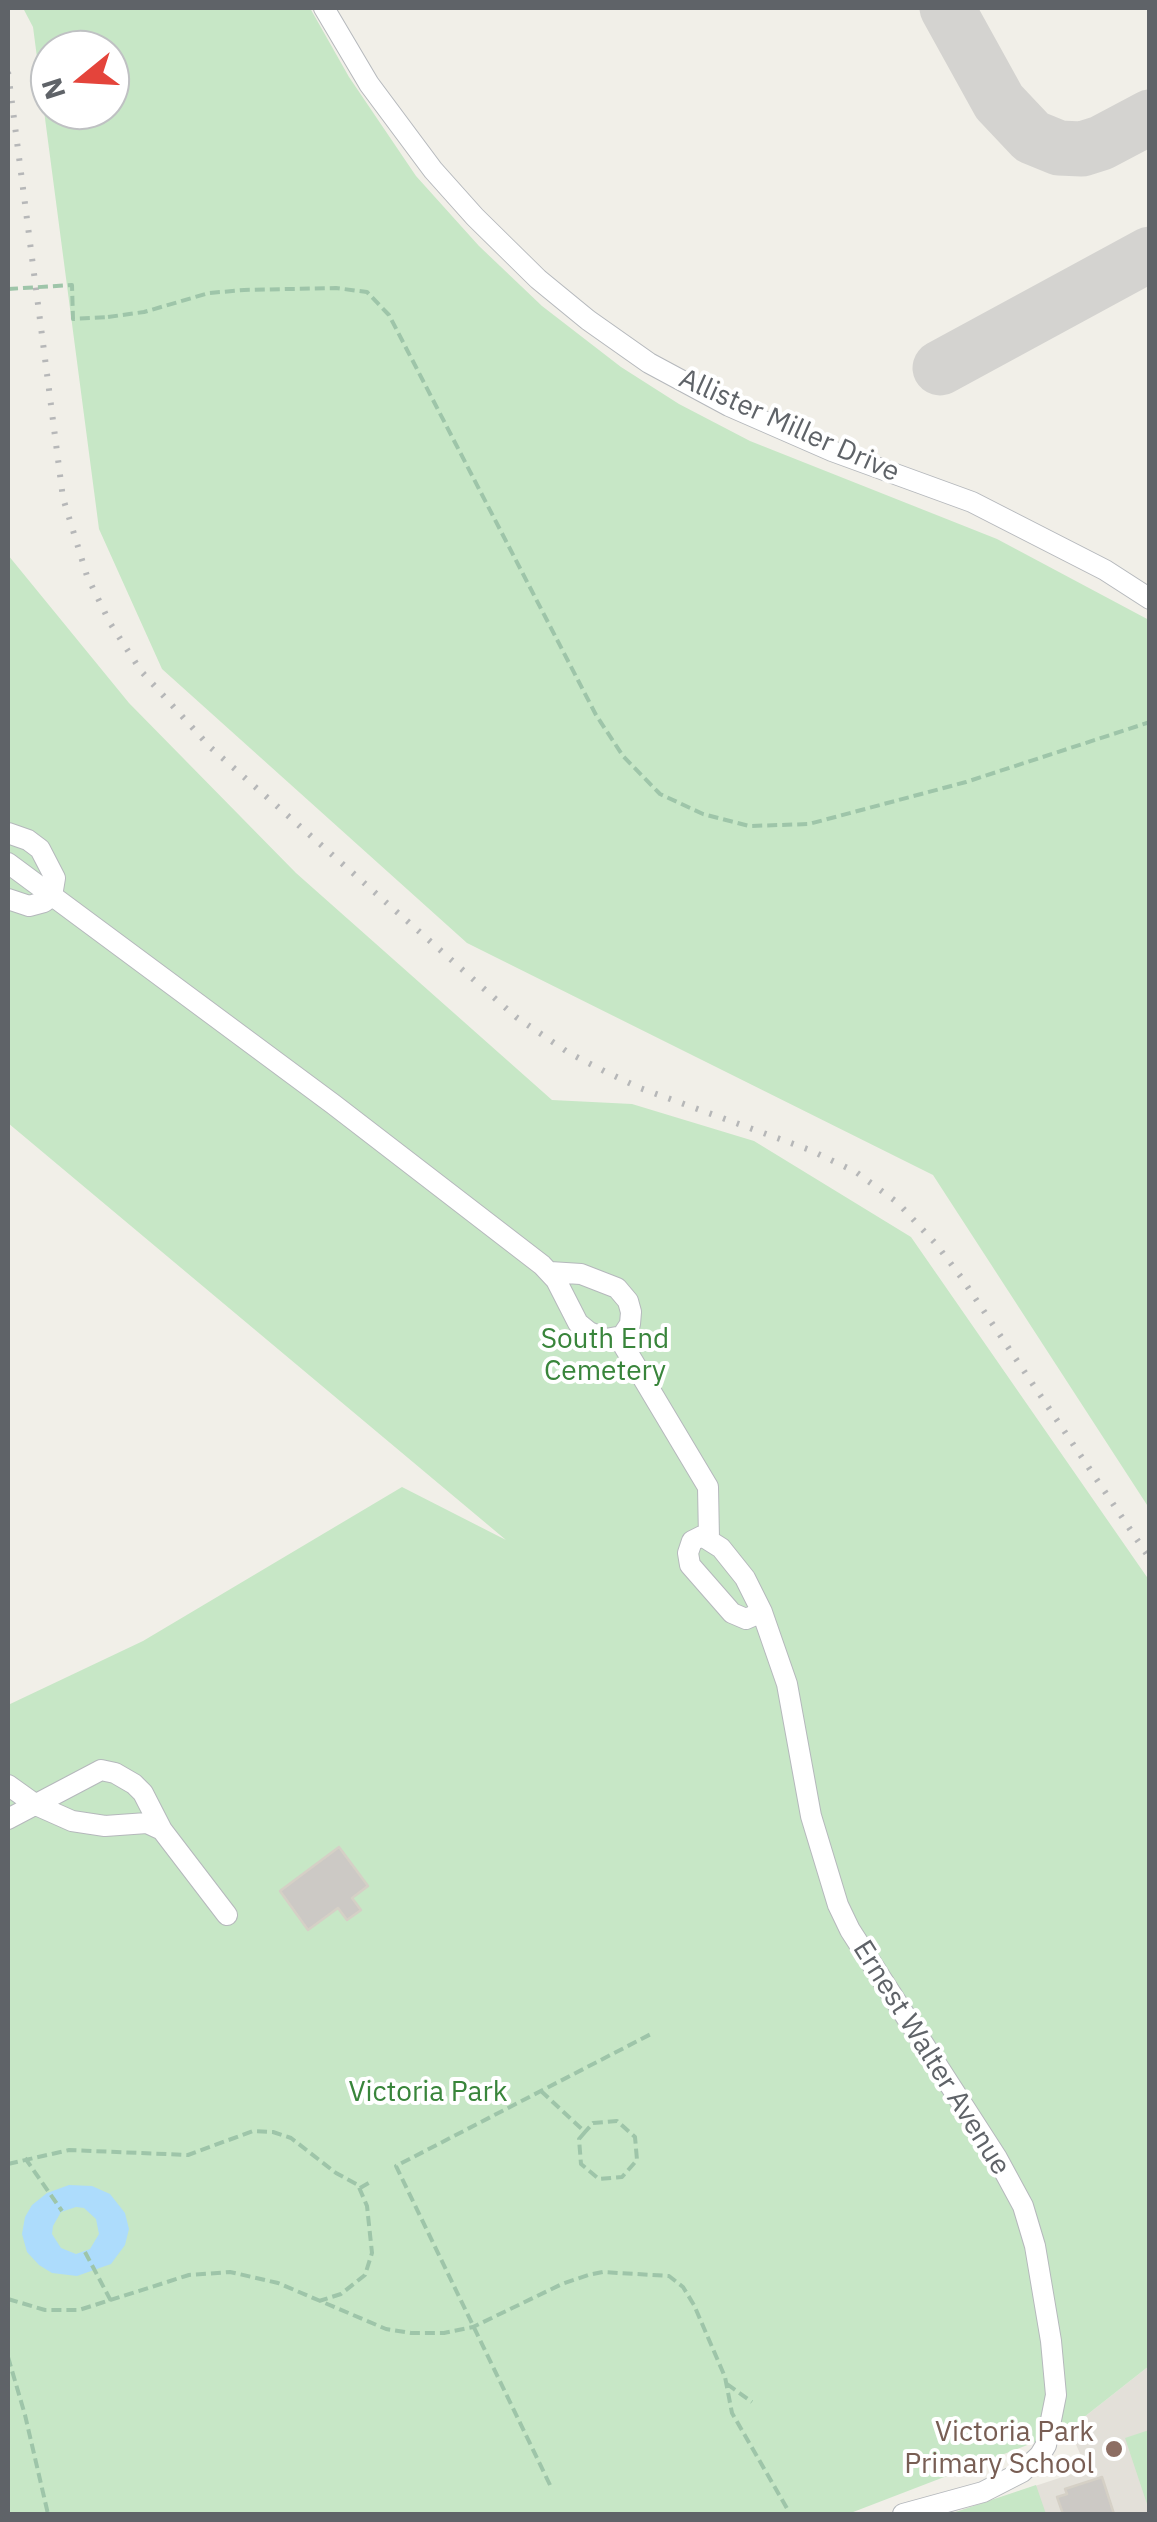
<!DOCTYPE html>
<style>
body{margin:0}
#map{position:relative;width:1157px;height:2522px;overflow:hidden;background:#f1efe8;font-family:"IBM Plex Sans",sans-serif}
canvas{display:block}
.frame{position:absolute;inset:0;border:10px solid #5f6368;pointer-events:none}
.north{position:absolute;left:30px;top:30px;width:100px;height:100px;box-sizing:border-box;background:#fff;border:2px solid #bfc1c3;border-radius:50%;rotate:252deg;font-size:28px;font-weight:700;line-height:40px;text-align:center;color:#5f6368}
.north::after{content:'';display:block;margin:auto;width:35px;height:45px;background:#e4443b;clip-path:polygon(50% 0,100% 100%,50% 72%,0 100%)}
</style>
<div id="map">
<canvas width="1157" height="2522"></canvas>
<div class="frame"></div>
<div class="north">N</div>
</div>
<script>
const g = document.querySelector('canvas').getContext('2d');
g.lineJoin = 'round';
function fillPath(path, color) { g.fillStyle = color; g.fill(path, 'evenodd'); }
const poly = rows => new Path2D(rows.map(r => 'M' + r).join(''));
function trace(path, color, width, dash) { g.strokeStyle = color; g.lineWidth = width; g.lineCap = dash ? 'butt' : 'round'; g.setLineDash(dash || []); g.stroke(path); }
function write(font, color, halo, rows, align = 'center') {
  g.font = font + ' "IBM Plex Sans",sans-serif'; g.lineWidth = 8; g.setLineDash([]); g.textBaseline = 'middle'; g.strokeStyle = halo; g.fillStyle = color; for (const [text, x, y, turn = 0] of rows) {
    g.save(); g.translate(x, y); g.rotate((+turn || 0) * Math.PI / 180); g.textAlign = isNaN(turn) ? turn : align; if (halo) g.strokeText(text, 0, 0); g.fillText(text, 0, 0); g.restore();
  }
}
fillPath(poly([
 [1149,2366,1149,2514,949,2514,1087,2469,1069,2429]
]), '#e3e0d9');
fillPath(poly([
 [23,8,310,8,349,77,416,176,479,246,542,306,621,367,679,404,750,441,997,539,1149,620,1149,1508,933,1175,467,943,162,669,99,529,33,27],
 [50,50,110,50,110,110,50,110],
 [8,555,129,703,296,873,552,1100,632,1104,754,1141,911,1237,1149,1580,1149,2366,1069,2429,848,2514,8,2514,8,1705,143,1641,402,1487,506,1540,8,1123],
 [1149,2430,1150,2430,1149,2510,1125,2438],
 [1036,2485,1046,2514,950,2514]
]), '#c7e7c6');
fillPath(poly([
 [69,2185,92,2186,110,2194,125,2213,129,2229,125,2245,111,2264,77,2276,52,2273,39,2265,27,2252,22,2234,25,2217,32,2205,47,2193],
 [76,2207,84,2208,96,2219,99,2234,90,2249,76,2254,61,2248,52,2234,53,2226,61,2212]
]), '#addcfc');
trace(poly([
 [947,8,999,102,1032,137,1059,148,1082,149,1101,143,1150,117],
 [940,368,1150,254]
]), '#d4d3d0', 55);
const building = poly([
 [339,1847,368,1886,352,1898,361,1910,347,1920,338,1908,308,1930,280,1891,339,1847],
 [1102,2477,1114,2514,1063,2514,1057,2497,1067,2494,1065,2489,1102,2477]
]);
fillPath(building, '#ccc9c5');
trace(building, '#d5d0c6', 2.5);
const minor = poly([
 [324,8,369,84,433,170,475,217,538,279,588,320,649,363,729,406,832,451,972,502,1105,570,1150,599],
 [8,833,28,840,40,849,55,878,52,896,44,902,29,906,8,899],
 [8,863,333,1104,542,1265,556,1280,578,1323,589,1332,606,1339,622,1336,630,1324,631,1312,628,1301,617,1288,581,1274,550,1272],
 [619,1338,708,1487,709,1539],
 [762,1612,746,1619,732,1613,690,1565,688,1553,692,1541,702,1536,721,1548,745,1578,762,1612,787,1684,811,1816,838,1905,850,1930,997,2158,1023,2206,1035,2246,1051,2341,1056,2395,1046,2445,1040,2455,1022,2472,983,2492,903,2514],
 [8,1785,36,1805,72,1821,105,1826,147,1823,162,1830,227,1915],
 [8,1819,101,1770,115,1773,134,1784,143,1793,162,1830]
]);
trace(minor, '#b5b8bc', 22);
trace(poly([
 [108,317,144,312,209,293,244,290,336,288,367,292,389,315,596,715,623,756,660,794,703,814,749,826,809,824,966,782,1150,722],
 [541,2091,585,2132,579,2139,581,2164,599,2179,622,2177,637,2160,635,2137,617,2121,593,2123,585,2132],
 [25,2158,62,2211],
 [8,2164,69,2150,188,2155,253,2131,273,2132,291,2138,336,2173,358,2185,367,2206,372,2253,365,2275,341,2294,319,2301],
 [360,2188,372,2181],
 [85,2252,111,2301],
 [8,2299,45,2310,79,2310,189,2275,230,2272,278,2283,386,2329,411,2333,444,2333,473,2327,562,2284,588,2275,603,2272,669,2276,683,2287,694,2305,725,2377,732,2413,788,2510],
 [8,2357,25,2415,48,2514],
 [727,2384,752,2402],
 [550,2485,396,2166,651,2034]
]), '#9ec5a9', 4, [10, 5]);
trace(minor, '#fff', 20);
trace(poly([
 [8,72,63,498,87,576,110,623,141,671,210,747,516,1017,569,1053,606,1072,640,1088,810,1150,856,1172,898,1203,936,1244,961,1277,1150,1559]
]), '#b6b7b8', 6, [2.5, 12]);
trace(poly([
 [8,289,72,285,73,319,108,317]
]), '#9ec5a9', 4, [10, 5]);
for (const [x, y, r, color] of [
 [1114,2449,10,"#8d6e63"]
]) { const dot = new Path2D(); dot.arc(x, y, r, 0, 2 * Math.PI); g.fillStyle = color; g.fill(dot); trace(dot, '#fff', 4); }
write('28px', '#5f6368', '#fff', [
 ["Allister Miller Drive",789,426,24],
 ["Ernest Walter Avenue",931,2058,58]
]);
write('28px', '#39853b', '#fff', [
 ["South End",605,1340],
 ["Cemetery",605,1372],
 ["Victoria Park",428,2093]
]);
write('28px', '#785e54', '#fff', [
 ["Victoria Park",1094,2433],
 ["Primary School",1094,2465]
], 'right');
</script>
